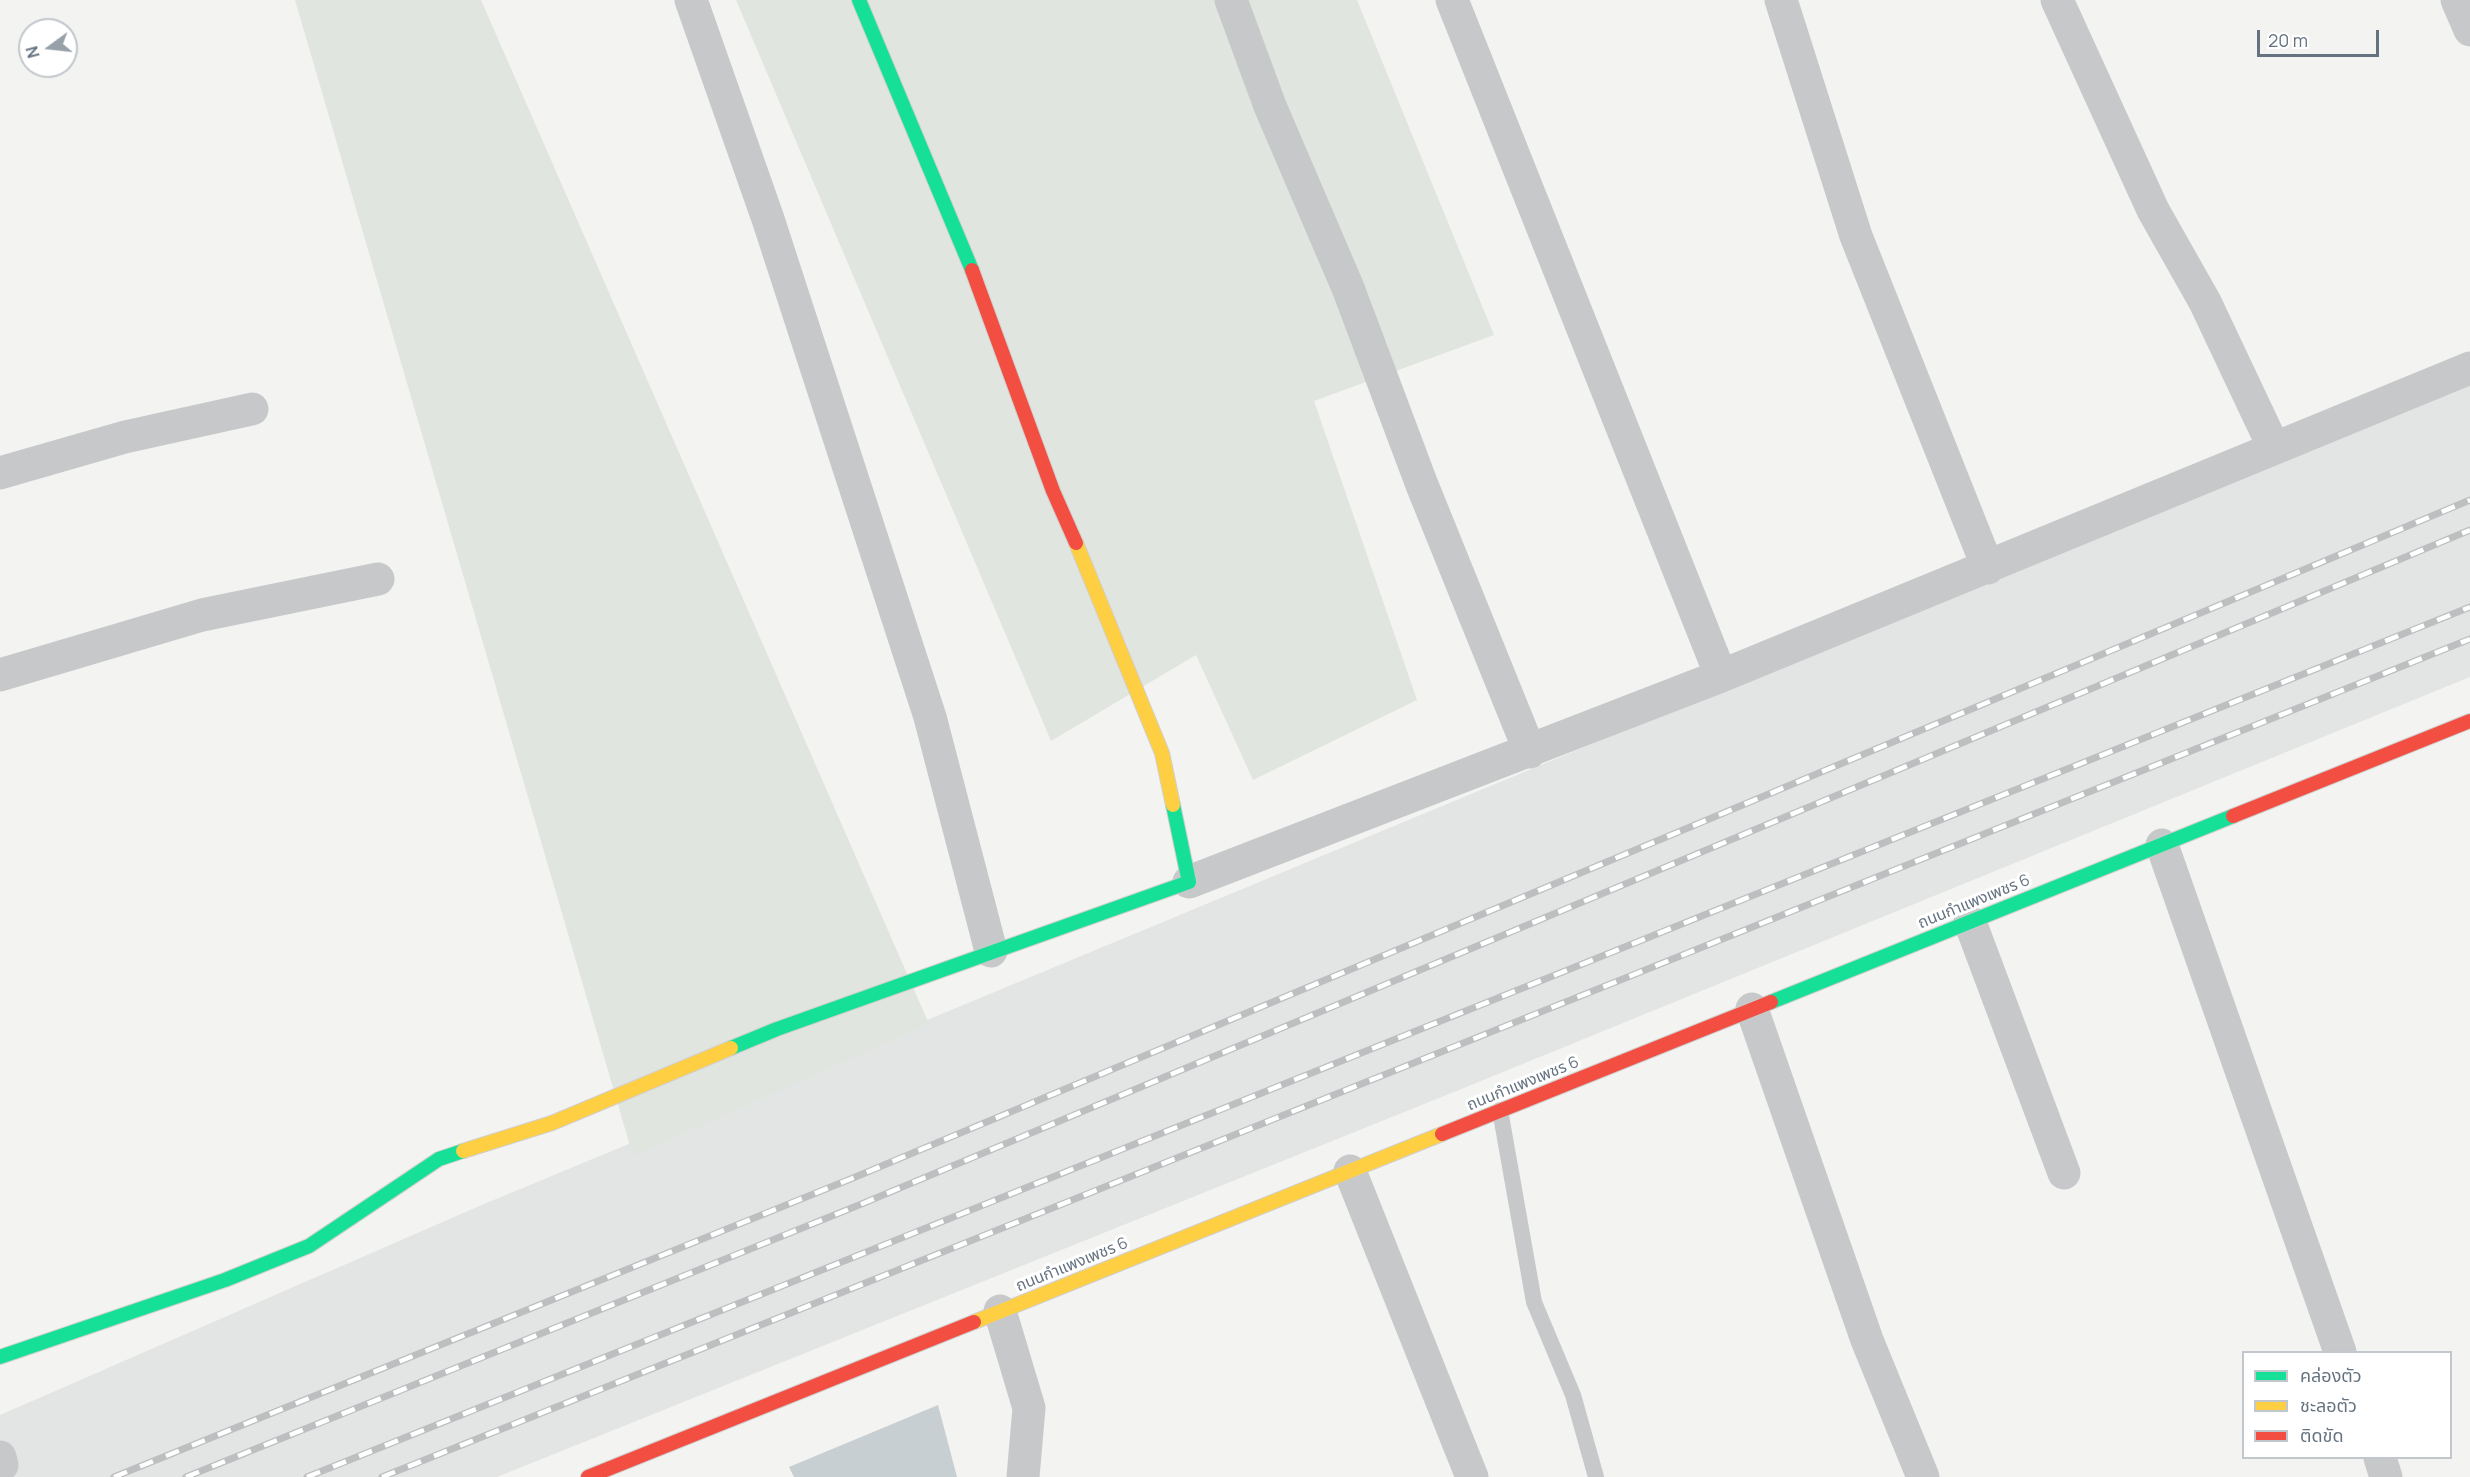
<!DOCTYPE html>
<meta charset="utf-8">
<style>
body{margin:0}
#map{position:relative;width:2470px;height:1477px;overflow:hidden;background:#f3f3f1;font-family:Manrope,"Noto Sans Thai",sans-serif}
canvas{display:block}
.legend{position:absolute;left:2242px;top:1351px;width:210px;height:108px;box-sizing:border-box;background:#fff;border:2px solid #c1c7cc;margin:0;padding:8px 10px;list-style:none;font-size:18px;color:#657380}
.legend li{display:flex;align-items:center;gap:12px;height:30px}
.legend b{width:30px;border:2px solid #c1c7cc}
.north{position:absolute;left:18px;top:18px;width:60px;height:60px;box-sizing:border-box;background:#fff;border:2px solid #c1c7cc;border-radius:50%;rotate:255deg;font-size:16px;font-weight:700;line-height:24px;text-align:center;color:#657380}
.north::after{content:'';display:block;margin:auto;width:21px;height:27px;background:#97a0a8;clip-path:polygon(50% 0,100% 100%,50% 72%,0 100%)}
.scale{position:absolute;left:2257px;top:30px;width:122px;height:27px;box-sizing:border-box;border:3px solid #657380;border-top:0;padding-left:8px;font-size:18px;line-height:21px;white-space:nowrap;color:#657380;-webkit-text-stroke:4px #fff;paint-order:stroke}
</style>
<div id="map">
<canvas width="2470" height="1477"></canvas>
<ul class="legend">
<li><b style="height:8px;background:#16e098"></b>คล่องตัว</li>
<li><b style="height:8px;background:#ffcf43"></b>ชะลอตัว</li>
<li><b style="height:8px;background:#f24e42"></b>ติดขัด</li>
</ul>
<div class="north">N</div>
<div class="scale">20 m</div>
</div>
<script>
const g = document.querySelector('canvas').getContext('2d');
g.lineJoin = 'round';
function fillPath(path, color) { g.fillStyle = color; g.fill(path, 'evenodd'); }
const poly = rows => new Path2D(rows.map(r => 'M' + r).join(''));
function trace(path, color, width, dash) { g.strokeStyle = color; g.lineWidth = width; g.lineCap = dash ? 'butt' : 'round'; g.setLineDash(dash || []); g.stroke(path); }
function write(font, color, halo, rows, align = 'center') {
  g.font = font + ' Manrope,"Noto Sans Thai",sans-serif'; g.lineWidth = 6; g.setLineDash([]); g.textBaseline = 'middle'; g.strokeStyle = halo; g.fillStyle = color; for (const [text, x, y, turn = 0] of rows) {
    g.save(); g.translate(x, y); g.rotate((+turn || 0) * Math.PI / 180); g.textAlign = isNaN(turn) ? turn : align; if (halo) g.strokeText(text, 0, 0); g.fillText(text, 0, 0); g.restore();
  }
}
fillPath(poly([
 [2470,379,2470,677,1459,1090,497,1477,0,1477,0,1415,477,1207]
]), '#e3e5e4');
fillPath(poly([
 [295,0,481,0,929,1024,633,1156],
 [736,0,1357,0,1494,335,1314,401,1417,700,1253,780,1196,655,1051,741]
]), '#e1e5df');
fillPath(poly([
 [938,1405,957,1477,794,1477,789,1467]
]), '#c8cfd2');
const fast = poly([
 [859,0,972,270],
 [1771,1002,2233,816],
 [731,1048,777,1029,1189,882,1173,805],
 [0,1357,225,1280,309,1246,439,1159,463,1151]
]);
const slow = poly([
 [1076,543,1162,753,1173,805],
 [463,1151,552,1123,731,1048],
 [974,1322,1442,1134]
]);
const jam = poly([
 [972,270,1053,491,1076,543],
 [2233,816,2470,721],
 [1442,1134,1771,1002],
 [588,1477,974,1322]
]);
trace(fast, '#cfcfcf', 16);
trace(slow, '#cfcfcf', 16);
trace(jam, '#cfcfcf', 16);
trace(poly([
 [1500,1110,1534,1302,1573,1395,1596,1477]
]), '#c7c8c9', 16);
trace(poly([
 [691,0,768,219,930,717,991,951],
 [1231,0,1270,106,1348,288,1422,485,1530,752],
 [1452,0,1721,676],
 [1781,0,1856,236,1988,568],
 [2057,0,2153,210,2205,302,2274,448],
 [2457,0,2470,30],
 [0,473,125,437,252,409],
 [0,675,202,615,378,579],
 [2162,845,2340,1352],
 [1189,882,1721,676,2470,368],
 [1970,922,2064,1173],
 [1752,1009,1867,1340,1923,1477],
 [1350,1171,1472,1477],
 [1000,1311,1029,1408,1023,1477],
 [0,1457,2,1465],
 [2380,1458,2386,1477]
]), '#c7c8c9', 33);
trace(fast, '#16e098', 14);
trace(slow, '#ffcf43', 14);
trace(jam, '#f24e42', 14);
const rail = poly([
 [114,1477,853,1178,2470,500],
 [186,1477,864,1203,2470,530],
 [307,1477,2470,607],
 [382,1477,2470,639]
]);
trace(rail, '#bdbebf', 7);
trace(rail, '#fff', 4.5, [14]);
write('16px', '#657380', '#fff', [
 ["ถนนกำแพงเพชร 6",1974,902,-22],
 ["ถนนกำแพงเพชร 6",1523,1084,-22],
 ["ถนนกำแพงเพชร 6",1072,1265,-22]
]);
</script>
